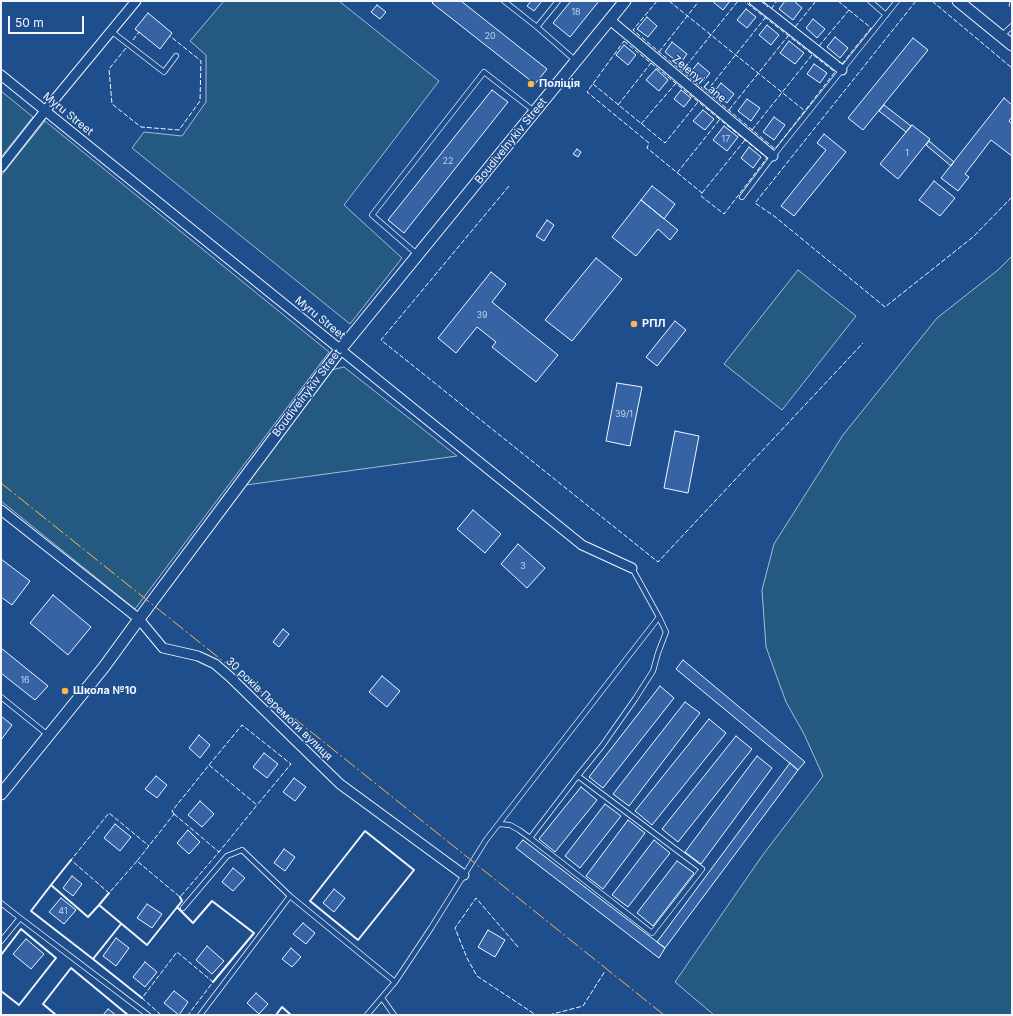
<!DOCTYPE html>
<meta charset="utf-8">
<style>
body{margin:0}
#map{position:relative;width:1013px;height:1016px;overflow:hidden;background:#1f4e8c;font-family:Inter,sans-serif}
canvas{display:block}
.frame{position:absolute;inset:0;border:2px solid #f2f6ff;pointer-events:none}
.scale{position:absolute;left:8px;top:16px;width:76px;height:18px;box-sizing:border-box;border:2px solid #f2f6ff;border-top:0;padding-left:5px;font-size:12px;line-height:14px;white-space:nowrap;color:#f2f6ff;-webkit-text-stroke:3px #1f4e8c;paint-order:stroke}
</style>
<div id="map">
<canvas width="1013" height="1016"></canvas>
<div class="frame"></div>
<div class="scale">50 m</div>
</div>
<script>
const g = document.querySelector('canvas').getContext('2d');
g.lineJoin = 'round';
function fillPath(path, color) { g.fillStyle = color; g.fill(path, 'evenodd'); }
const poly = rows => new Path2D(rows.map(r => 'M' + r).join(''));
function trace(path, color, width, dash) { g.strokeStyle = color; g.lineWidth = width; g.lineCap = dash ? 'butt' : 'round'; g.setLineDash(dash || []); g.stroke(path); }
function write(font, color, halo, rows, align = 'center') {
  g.font = font + ' Inter,sans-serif'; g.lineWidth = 3; g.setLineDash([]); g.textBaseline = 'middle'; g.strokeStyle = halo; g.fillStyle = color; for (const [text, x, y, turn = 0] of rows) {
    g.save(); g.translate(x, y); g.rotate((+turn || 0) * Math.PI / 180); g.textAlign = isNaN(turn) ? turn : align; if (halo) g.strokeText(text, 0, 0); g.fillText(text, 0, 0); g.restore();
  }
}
const green = poly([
 [224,1,339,1,439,81,344,205,402,258,350,324,132,148,144,132,182,136,206,102,206,55,190,41,224,1],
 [1,91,33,117,1,157,1,91],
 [45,121,329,352,135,609,1,501,1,176,45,121],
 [1012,256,1012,1015,714,1015,675,982,762,856,823,776,804,734,786,702,766,647,762,590,774,544,843,435,937,318,998,270,1012,256],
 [798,270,856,316,782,410,724,364,798,270],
 [344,367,457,456,246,485,331,370,344,367]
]);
fillPath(green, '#245a82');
trace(green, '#a8bbd7', 1);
const building = poly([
 [434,1,461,1,547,69,535,84,432,3,434,1],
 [531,1,542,1,534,11,527,6,531,1],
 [571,1,599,1,570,37,553,23,571,1],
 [712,1,730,1,723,10,712,1],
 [785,1,794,1,802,8,793,20,779,9,785,1],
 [377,5,386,12,380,19,371,12,377,5],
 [746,9,756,17,747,28,737,20,746,9],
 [148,13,172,33,160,49,135,29,148,13],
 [647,17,657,26,648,37,637,29,647,17],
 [813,19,825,29,817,38,806,28,813,19],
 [767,25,779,35,771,45,759,35,767,25],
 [835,37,848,48,840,58,827,47,835,37],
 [913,38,928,50,863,130,848,118,913,38],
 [789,41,804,53,795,64,780,53,789,41],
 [672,42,687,54,680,64,665,52,672,42],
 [624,45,636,55,628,65,616,55,624,45],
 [698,63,710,73,703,82,690,73,698,63],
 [814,64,827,73,820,83,807,74,814,64],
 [656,69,668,80,659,91,646,80,656,69],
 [721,83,734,94,727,103,714,92,721,83],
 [492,90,508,102,404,233,388,220,492,90],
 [681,90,691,98,684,107,674,99,681,90],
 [1004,98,1012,105,1012,117,1009,121,1012,124,1012,156,991,140,965,174,969,177,958,191,941,178,1004,98],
 [747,99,760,108,751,121,738,111,747,99],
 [884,105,911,126,906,132,879,111,884,105],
 [703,110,714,119,705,130,693,121,703,110],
 [774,117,785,125,774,140,763,132,774,117],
 [912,125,930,139,898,179,880,164,912,125],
 [724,126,738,137,727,151,713,140,724,126],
 [824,134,846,152,794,216,781,206,826,150,817,143,824,134],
 [929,141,954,162,951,166,926,145,929,141],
 [749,147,761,157,753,168,741,158,749,147],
 [577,149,581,152,578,157,573,154,577,149],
 [934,181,955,198,940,216,919,200,934,181],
 [652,186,675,204,664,219,641,200,652,186],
 [641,200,678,230,670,240,658,229,636,256,612,237,641,200],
 [547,220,554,225,544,241,536,236,547,220],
 [596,258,622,279,572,341,545,320,596,258],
 [491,272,506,284,492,302,558,355,536,382,492,347,496,342,477,327,456,353,438,338,491,272],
 [675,321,686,330,657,366,646,357,675,321],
 [617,383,642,387,630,446,606,441,617,383],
 [675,431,699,436,688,493,664,488,675,431],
 [473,510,501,534,485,553,457,529,473,510],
 [518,544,545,568,527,588,501,564,518,544],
 [1,559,30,581,12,605,1,597,1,559],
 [53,595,91,627,68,655,30,623,53,595],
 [283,629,289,634,279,647,273,642,283,629],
 [1,648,48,686,35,700,1,673,1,648],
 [683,660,805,762,798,770,676,669,683,660],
 [382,676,400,691,387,707,369,692,382,676],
 [660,686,674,698,603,788,589,777,660,686],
 [685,702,700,713,629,806,613,794,685,702],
 [1,716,12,725,1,740,1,716],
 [709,719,726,733,652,825,635,811,709,719],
 [199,735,210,745,200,758,189,748,199,735],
 [736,736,752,749,678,842,662,829,736,736],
 [264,753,278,764,267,778,253,767,264,753],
 [757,756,772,768,701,864,685,852,757,756],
 [790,763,798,770,665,948,657,942,790,763],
 [156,776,167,785,157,798,145,789,156,776],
 [294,778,306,787,295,801,283,792,294,778],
 [581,787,597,800,555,852,539,839,581,787],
 [200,801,214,814,202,827,188,815,200,801],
 [605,804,621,816,580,868,565,856,605,804],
 [628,820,645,833,603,889,586,876,628,820],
 [115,824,131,837,120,851,104,838,115,824],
 [188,830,200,842,189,854,177,843,188,830],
 [523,840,665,948,659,958,516,848,523,840],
 [654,840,670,853,628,907,612,895,654,840],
 [284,849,295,857,285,871,274,863,284,849],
 [677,861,694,873,653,926,637,913,677,861],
 [233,868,245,878,233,891,222,882,233,868],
 [72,876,82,884,73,896,63,888,72,876],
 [334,889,345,898,334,912,323,903,334,889],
 [61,898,76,910,64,924,49,912,61,898],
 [147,904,162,914,152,928,137,918,147,904],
 [303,923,315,933,306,944,293,934,303,923],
 [488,930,505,940,495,957,478,947,488,930],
 [116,938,129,948,116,966,103,956,116,938],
 [26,939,44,954,31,969,13,954,26,939],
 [207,946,224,961,212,974,196,960,207,946],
 [291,948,301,957,292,967,282,959,291,948],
 [145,962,157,972,145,987,133,977,145,962],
 [174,991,188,1002,179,1015,164,1003,174,991],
 [256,993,268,1004,259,1014,247,1003,256,993],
 [108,1009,116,1015,103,1015,108,1009]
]);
fillPath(building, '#3563a3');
trace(building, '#f2f6ff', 1);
const service = poly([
 [504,1,537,27,576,61],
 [870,1,886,15],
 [537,27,558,1],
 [111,31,164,72,176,56],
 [1001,36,1012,26],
 [742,197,773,156,897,1],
 [418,255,372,215,484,72,534,111],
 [1,697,48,735],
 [578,776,702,869,652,933,530,838,576,778,602,746,635,699,653,671,658,653,666,632,659,617],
 [499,824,510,825,519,830,530,838],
 [1,903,20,918,148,1015],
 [183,908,227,856,242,850,290,896],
 [1,941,20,918],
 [382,998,394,1015],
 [200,1015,290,896,395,982],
 [367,1015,395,982,431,928,486,840,659,617,632,568]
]);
const minor = poly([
 [754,1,842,70],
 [610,20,773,156],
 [1,75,582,545,632,568],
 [1,167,45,111,136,1],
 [1,510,139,619,163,648,198,656,215,664,229,676,340,784,464,875]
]);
const tertiary = poly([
 [958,1,1012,45],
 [1,794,104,667,139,619,340,350,625,1]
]);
trace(service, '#f2f6ff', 6);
trace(minor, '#f2f6ff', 11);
trace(tertiary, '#f2f6ff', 13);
trace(service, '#1f4e8c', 4.5);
trace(minor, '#1f4e8c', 9);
trace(tertiary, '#1f4e8c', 11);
trace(poly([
 [657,1,633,30,775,149,835,72,744,1],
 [669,1,805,111],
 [761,1,768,7],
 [838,1,871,28,842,64,839,62],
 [916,1,755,203,774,216,885,307,973,237,1012,197],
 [932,1,1012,68],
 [1010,2,1009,6,1012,9],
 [771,9,777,1],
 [795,27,816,1],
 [133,40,139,32],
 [624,41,767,158,724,214,701,196,702,193,647,148,649,143,587,92,624,41],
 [819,46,849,10],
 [126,48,109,69,112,104,141,127,179,130,200,101,201,61,170,36],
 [659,52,699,1],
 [682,71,738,1],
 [593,84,665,143,698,102],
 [706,92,765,18],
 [618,105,651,63],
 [729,110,788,36],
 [641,124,676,83],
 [752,130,812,55],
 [677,173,720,119],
 [509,186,381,340,658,562,863,343],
 [702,193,745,140],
 [209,765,242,725,291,764,257,805],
 [174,814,219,852,180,897,137,861,174,814],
 [174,814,172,811,209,765,257,805,219,852],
 [137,861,109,893,71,860,109,813,149,846],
 [518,947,476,898,455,928,467,958,477,976,536,1015],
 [161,1015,142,998,177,952,213,982,188,1015],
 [549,1015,583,1006,605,971]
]), '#f2f6ff', 1, [5, 2]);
trace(poly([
 [365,831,414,870,358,940,310,901,365,831],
 [71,860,51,885,88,917,99,905],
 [51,885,31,911,93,959,121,924],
 [109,893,99,905,147,945,182,901,180,897],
 [177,907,193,923,212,901,254,933,213,982],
 [1,955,21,929,56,958,19,1005,1,991],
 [93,959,142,998],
 [56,1015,43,1004,71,968,128,1015],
 [276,1015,282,1007,291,1015]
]), '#f2f6ff', 2);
trace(poly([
 [1,483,664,1015]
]), '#ffb74d', 1, [14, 3, 2, 3]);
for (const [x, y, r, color] of [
 [531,84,4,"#ffb74d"],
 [634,324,4,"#ffb74d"],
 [65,691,4,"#ffb74d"]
]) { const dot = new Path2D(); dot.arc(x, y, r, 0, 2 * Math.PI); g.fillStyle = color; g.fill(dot); trace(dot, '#1f4e8c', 1.5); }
write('9px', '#c3d1e8', null, [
 ["18",576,12],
 ["20",490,36],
 ["17",726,139],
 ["1",907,153],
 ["22",448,161],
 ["39",482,315],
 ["39/1",624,414],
 ["3",523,566],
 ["16",25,680],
 ["41",63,911]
]);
write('11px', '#f2f6ff', '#1f4e8c', [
 ["Zelenyi Lane",699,79,40],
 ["Myru Street",68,114,39],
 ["Boudivelnykiv Street",511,141,-51],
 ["Myru Street",320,318,39],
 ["Boudivelnykiv Street",307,393,-53],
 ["30 років Перемоги вулиця",279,709,44]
]);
write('bold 11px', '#f2f6ff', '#1f4e8c', [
 ["Поліція",539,84],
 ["РПЛ",642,324],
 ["Школа №10",73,691]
], 'left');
</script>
